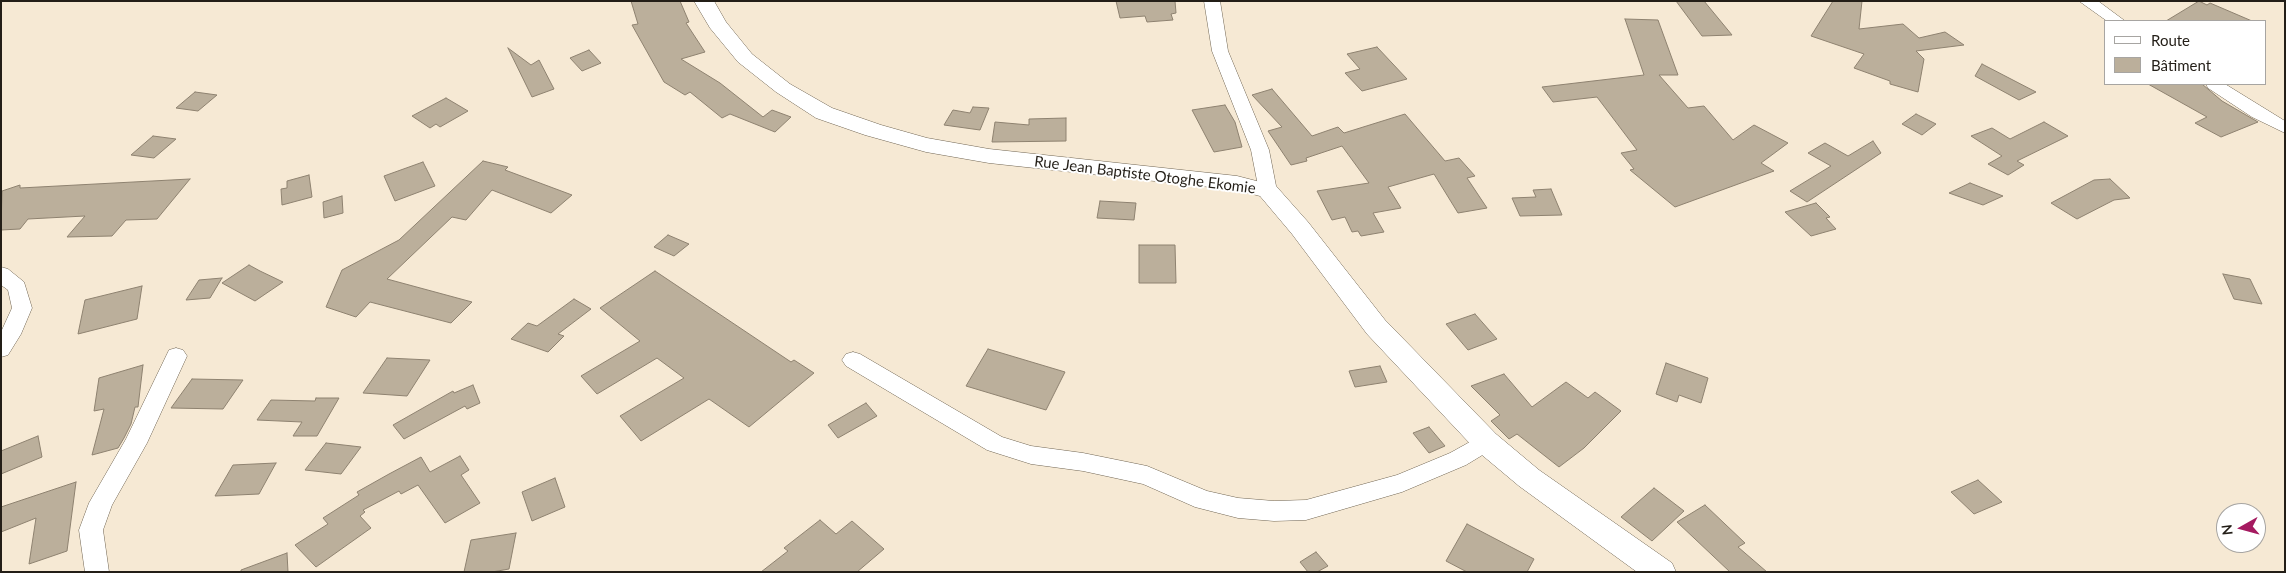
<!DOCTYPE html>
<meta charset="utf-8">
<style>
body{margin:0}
#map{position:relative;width:2286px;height:573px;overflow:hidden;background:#f6e9d4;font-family:Lato,sans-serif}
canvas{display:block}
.frame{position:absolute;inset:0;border:2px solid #231e17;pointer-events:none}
.legend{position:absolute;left:2104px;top:20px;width:162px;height:65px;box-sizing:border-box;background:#fff;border:1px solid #a7a5a2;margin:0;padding:6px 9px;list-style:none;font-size:15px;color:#231e17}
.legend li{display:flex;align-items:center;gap:10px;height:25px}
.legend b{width:25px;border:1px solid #a7a5a2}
.north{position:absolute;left:2216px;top:503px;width:50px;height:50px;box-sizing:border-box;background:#fff;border:1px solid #a7a5a2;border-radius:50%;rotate:263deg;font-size:14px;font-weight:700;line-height:20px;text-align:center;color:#231e17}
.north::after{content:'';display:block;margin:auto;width:18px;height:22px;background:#a51a60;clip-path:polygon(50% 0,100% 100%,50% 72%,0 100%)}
</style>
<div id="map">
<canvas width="2286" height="573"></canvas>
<div class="frame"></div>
<ul class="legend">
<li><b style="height:6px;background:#fff"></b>Route</li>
<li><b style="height:14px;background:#bbaf9b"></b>Bâtiment</li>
</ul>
<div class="north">N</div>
</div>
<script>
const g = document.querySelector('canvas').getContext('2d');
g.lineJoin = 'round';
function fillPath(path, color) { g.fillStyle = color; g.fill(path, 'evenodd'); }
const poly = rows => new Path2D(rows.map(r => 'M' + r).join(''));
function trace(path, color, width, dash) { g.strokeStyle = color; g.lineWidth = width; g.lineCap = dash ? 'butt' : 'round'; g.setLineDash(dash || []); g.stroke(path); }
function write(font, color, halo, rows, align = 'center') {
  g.font = font + ' Lato,sans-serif'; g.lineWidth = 4; g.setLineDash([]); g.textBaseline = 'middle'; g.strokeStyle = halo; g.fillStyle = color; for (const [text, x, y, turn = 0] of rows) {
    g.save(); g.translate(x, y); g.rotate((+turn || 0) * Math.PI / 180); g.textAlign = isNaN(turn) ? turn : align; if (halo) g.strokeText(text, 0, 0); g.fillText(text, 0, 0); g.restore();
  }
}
const building = poly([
 [631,1,680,1,689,22,686,23,705,52,681,59,720,83,763,117,772,110,791,117,775,132,730,114,722,118,690,92,685,95,664,82,632,25,638,24,631,1],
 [1116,1,1175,1,1176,13,1171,14,1173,20,1147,22,1145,16,1120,18,1116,1],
 [1676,1,1704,1,1732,35,1702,36,1676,1],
 [1833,1,1862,1,1859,29,1903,24,1919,38,1945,32,1964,45,1916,51,1924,59,1918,92,1890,84,1890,81,1854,68,1864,54,1811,36,1833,1],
 [2199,1,2207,5,2210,3,2252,21,2166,21,2199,1],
 [1625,19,1658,20,1678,75,1659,75,1688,108,1704,106,1733,140,1754,125,1788,143,1761,163,1774,171,1675,207,1630,170,1634,169,1621,153,1637,150,1597,97,1553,102,1542,87,1644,75,1625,19],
 [1377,47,1407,79,1362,91,1345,73,1360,69,1347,54,1377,47],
 [508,48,531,65,539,60,554,89,532,97,508,48],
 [589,50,601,63,582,71,570,58,589,50],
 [1982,64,2036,92,2019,100,1975,76,1982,64],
 [2148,84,2202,84,2222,101,2258,122,2221,137,2195,123,2207,117,2148,84],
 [1272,89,1312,136,1338,127,1344,133,1405,114,1445,161,1459,158,1475,176,1467,178,1487,208,1458,213,1434,174,1388,187,1401,208,1373,213,1384,232,1361,236,1358,231,1352,232,1345,217,1332,220,1317,191,1369,183,1342,146,1306,158,1307,161,1291,165,1268,131,1282,127,1252,95,1272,89],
 [195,92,217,95,198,111,176,108,195,92],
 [446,98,468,111,440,127,436,124,430,128,412,116,446,98],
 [1225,105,1235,122,1242,147,1214,152,1192,110,1225,105],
 [973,107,989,108,980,130,944,125,953,110,970,113,973,107],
 [1916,114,1936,124,1922,135,1902,124,1916,114],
 [1066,118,1066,141,992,142,995,122,1029,125,1029,119,1066,118],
 [2044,122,2068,136,2017,161,2024,165,2008,175,1988,164,2002,156,1971,136,1992,128,2010,139,2044,122],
 [153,136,176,139,154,158,131,155,153,136],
 [1873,141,1881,153,1807,202,1790,191,1831,166,1808,153,1825,143,1848,156,1873,141],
 [483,161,508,167,505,170,572,195,551,213,492,190,466,220,452,217,387,279,472,302,451,323,370,302,356,317,326,307,342,270,399,240,483,161],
 [423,162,435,186,395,201,384,176,423,162],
 [309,175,312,197,282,205,281,189,287,188,287,181,309,175],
 [190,179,157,219,126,220,112,236,67,237,85,216,28,219,20,229,1,230,2,191,20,185,20,188,190,179],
 [2110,179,2130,198,2114,200,2077,219,2051,203,2094,180,2110,179],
 [1970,183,2003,196,1983,205,1949,193,1970,183],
 [1551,189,1562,215,1520,216,1512,198,1536,197,1533,190,1551,189],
 [342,196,343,213,324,218,323,202,342,196],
 [1100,201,1136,203,1134,220,1097,218,1100,201],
 [1816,203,1830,217,1826,218,1836,229,1811,236,1785,212,1816,203],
 [668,235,689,244,674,256,654,247,668,235],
 [1139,245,1175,245,1176,283,1139,283,1139,245],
 [249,265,260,271,283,282,255,301,222,283,249,265],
 [655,271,791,362,794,360,814,373,749,427,709,399,641,441,620,416,684,378,657,358,597,394,581,376,640,341,600,308,655,271],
 [2223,274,2250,279,2262,304,2234,299,2223,274],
 [222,278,210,298,186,300,199,280,222,278],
 [142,286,137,319,78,334,85,300,142,286],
 [574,299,591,309,558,334,564,336,548,352,511,339,528,323,537,326,574,299],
 [1475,314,1497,339,1468,350,1446,324,1475,314],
 [988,349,1065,372,1046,410,966,386,988,349],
 [387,358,430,360,407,396,363,393,387,358],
 [1666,363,1708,378,1701,403,1679,395,1677,402,1656,394,1666,363],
 [143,365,138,407,135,407,131,424,124,438,118,448,92,455,104,409,94,411,99,378,143,365],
 [1380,366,1387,382,1355,387,1349,371,1380,366],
 [1504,374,1532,407,1566,382,1588,398,1595,392,1621,411,1584,448,1559,467,1517,434,1509,439,1491,421,1500,415,1471,386,1504,374],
 [192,379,243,380,223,409,171,408,192,379],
 [473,385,480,403,467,409,465,406,404,439,393,425,453,391,454,393,473,385],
 [316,398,339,398,317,436,293,436,302,422,257,420,271,400,315,401,316,398],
 [866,403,877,416,838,438,828,425,866,403],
 [1429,427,1445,446,1429,453,1413,433,1429,427],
 [38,436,42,457,1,474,1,451,38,436],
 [326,443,361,447,341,474,305,470,326,443],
 [460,456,469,470,461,475,480,503,445,523,418,485,401,494,399,491,363,510,365,512,360,516,371,528,316,567,295,545,328,524,323,518,359,495,357,492,389,474,421,457,430,472,460,456],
 [276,463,259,494,215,496,233,465,276,463],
 [555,478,565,507,532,521,522,492,555,478],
 [1978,480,2002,502,1974,514,1951,492,1978,480],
 [76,482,67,551,29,564,36,518,1,532,1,507,76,482],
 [1654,488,1684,511,1652,541,1621,517,1654,488],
 [1705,505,1745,543,1738,547,1767,572,1730,572,1677,522,1705,505],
 [820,520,836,534,852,521,884,549,857,572,761,572,788,551,784,548,820,520],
 [1467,524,1534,559,1527,572,1467,572,1446,561,1467,524],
 [516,533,509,569,492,572,464,572,471,540,516,533],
 [1316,552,1328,566,1317,572,1308,572,1300,562,1316,552],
 [287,553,288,572,241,572,241,570,287,553]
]);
fillPath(building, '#bbaf9b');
trace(building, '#8e8270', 1);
const minor = poly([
 [1204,1,1220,1,1228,51,1269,150,1277,191,1275,195,1268,197,1261,195,1259,191,1251,150,1212,51,1204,1],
 [2079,1,2098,1,2125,21,2107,21,2079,1],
 [2206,84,2225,84,2285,121,2285,133,2252,117,2208,88,2206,84],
 [1,267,8,269,24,282,32,308,21,334,8,355,1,357,1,332,12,308,8,290,1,285,1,267],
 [176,348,183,350,187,356,147,443,112,505,103,530,109,572,85,572,79,530,89,503,126,439,169,350,176,348],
 [853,352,860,354,1002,437,1031,446,1083,453,1147,466,1207,491,1238,498,1274,501,1306,500,1397,475,1450,453,1486,433,1494,436,1497,442,1494,448,1466,465,1402,492,1306,520,1274,521,1238,518,1195,507,1143,484,1083,471,1031,464,987,450,846,366,842,360,846,354,853,352]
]);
const tertiary = poly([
 [694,1,714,1,726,22,752,54,790,84,832,108,881,125,927,138,989,149,1237,176,1276,186,1308,222,1385,320,1496,434,1539,470,1672,563,1676,572,1637,572,1519,486,1476,450,1367,334,1292,234,1260,196,1237,190,989,163,926,152,865,135,816,118,776,92,738,62,710,28,694,1]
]);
trace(minor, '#716654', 1);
trace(tertiary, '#716654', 1);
fillPath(minor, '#fff');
fillPath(tertiary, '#fff');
write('15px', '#231e17', '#fff', [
 ["Rue Jean Baptiste Otoghe Ekomie",1145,175,7]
]);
</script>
